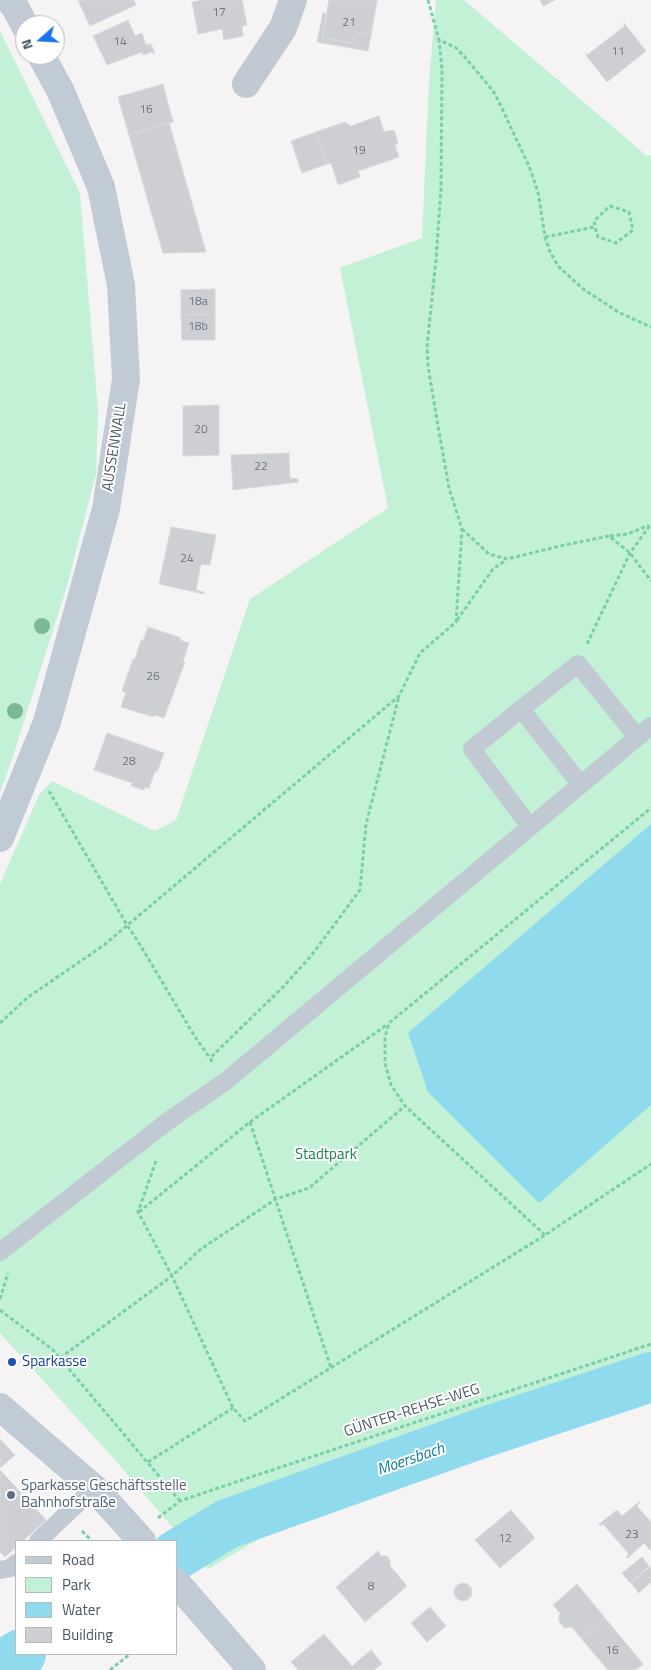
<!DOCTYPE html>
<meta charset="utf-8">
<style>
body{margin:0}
#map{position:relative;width:651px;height:1670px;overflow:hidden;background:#f5f3f3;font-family:"Titillium Web",sans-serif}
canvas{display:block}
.legend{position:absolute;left:15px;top:1540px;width:162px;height:115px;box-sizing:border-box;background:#fff;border:1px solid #b7bbc0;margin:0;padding:6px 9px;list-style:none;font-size:15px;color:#4a5661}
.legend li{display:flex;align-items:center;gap:10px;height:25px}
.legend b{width:25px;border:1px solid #b7bbc0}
.north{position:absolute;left:15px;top:15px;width:50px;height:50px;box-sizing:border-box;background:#fff;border:1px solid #b7bbc0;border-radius:50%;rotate:251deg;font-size:14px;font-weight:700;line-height:20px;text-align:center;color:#4a5661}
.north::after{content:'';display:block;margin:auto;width:18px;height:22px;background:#1a73e8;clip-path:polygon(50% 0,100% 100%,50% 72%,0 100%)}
</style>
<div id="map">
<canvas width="651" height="1670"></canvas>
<ul class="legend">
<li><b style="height:6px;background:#c1cbd6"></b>Road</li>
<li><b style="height:14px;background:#c3f1d5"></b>Park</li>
<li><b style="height:14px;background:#90daee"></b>Water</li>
<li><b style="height:14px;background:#cdcfd5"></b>Building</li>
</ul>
<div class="north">N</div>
</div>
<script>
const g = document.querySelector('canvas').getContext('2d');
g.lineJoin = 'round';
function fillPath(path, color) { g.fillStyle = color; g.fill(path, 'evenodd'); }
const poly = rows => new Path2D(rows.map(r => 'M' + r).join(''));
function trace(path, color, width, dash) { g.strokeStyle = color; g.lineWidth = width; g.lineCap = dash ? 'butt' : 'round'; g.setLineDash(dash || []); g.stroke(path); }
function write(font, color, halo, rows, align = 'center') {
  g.font = font + ' "Titillium Web",sans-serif'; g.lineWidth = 4; g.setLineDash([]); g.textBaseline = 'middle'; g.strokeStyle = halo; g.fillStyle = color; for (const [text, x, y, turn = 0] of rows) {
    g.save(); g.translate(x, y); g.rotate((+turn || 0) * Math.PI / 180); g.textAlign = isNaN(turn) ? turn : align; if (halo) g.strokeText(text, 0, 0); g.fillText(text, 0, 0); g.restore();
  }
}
fillPath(poly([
 [436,0,464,0,647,156,651,155,651,1401,403,1478,288,1522,208,1569,115,1460,0,1333,0,884,39,795,52,781,155,831,176,820,250,599,388,508,340,268,422,238,429,82],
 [0,31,80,193,98,410,96,474,67,586,14,753,0,793]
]), '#c3f1d5');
fillPath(poly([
 [651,824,651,1105,539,1203,428,1092,408,1033]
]), '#90daee');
trace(poly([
 [176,1555,227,1524,479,1434,651,1377],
 [0,1667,21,1654]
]), '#90daee', 50);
const building = poly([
 [78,0,134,0,136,5,90,26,78,0],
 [202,0,242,0,247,25,242,26,243,36,224,40,222,29,198,34,192,2,202,0],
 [329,0,377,0,371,35,355,32,353,43,322,38,329,0],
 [540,0,555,0,543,6,540,0],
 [323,13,327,14,322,38,353,43,355,32,371,35,368,51,317,42,323,13],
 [128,20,135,36,142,33,146,45,151,44,155,54,152,52,143,55,142,52,107,65,93,36,128,20],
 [624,23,646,51,607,82,585,54,586,53,587,55,625,26,623,24,624,23],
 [163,84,173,122,129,135,118,97,163,84],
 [379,116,384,132,394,130,398,143,395,145,399,157,358,171,360,177,338,185,331,163,327,164,316,132,345,122,351,126,379,116],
 [169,123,206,252,163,253,129,135,169,123],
 [316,132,327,164,302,173,291,141,316,132],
 [215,289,215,314,181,315,181,290,215,289],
 [215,314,215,340,182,340,181,315,215,314],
 [219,405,219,455,183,456,183,406,219,405],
 [289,453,290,478,298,479,298,482,233,490,231,455,289,453],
 [171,527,216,535,210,565,201,564,196,590,204,592,204,594,159,584,171,527],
 [148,627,181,638,180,640,189,643,183,662,185,662,164,718,155,715,154,717,121,707,126,692,122,691,133,659,135,659,141,640,143,641,148,627],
 [107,733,164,753,157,772,155,771,149,788,145,787,144,790,131,786,132,783,94,770,107,733],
 [0,1439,15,1455,0,1468,0,1439],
 [0,1470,46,1520,23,1541,16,1541,16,1547,5,1557,0,1552,0,1470],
 [639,1502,640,1503,637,1506,651,1522,651,1549,650,1550,644,1543,628,1558,626,1557,629,1554,603,1524,600,1526,599,1524,617,1510,622,1516,639,1502],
 [511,1510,535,1538,500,1568,475,1540,511,1510],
 [378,1551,381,1556,387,1556,390,1560,390,1566,407,1586,365,1622,336,1587,378,1551],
 [642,1557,649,1566,630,1583,622,1573,642,1557],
 [650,1567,651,1569,651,1582,639,1593,631,1583,650,1567],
 '454 1592a9 9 0 1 1 18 0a9 9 0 1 1-18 0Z',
 [577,1584,605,1618,581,1638,572,1627,564,1628,559,1621,559,1615,561,1614,553,1605,577,1584],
 [430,1607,446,1626,427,1642,411,1623,430,1607],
 [605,1618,643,1664,636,1670,608,1670,581,1638,605,1618],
 [324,1634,352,1666,356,1670,298,1670,291,1662,324,1634],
 [371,1650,382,1664,374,1670,356,1670,352,1666,371,1650]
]);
fillPath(building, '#cdcfd5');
trace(building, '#d7d9de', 1);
trace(poly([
 [428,0,439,40,455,47,464,56,493,91,499,102,529,166,538,192,545,237,550,252,558,266,583,289,620,313,651,327],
 [545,237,595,227,598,237,616,243,633,230,629,212,610,206,594,221,595,227],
 [462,529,489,554,507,559,560,546,609,536,630,553,651,581],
 [610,536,628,534,649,525],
 [457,620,493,569,506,560],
 [587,644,630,553,651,524],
 [49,791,127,925,139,943,195,1037,210,1058],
 [0,1023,27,998,104,945,399,696,420,653,456,622,462,529,449,488,437,420,428,366,427,347,436,259,441,189,442,69,439,40],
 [212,1062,210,1058,283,987,311,956,360,890,366,824,399,696],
 [250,1122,388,1024],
 [156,1161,138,1212,172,1276,201,1249,276,1199,309,1188,405,1106],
 [139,1212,250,1122,331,1368],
 [545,1235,405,1106,391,1085,385,1063,385,1037,389,1023,651,808],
 [0,1299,8,1273],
 [0,1310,53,1350,180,1501],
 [60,1358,172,1276,233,1408,245,1421,545,1235,651,1164],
 [148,1462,233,1408],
 [158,1518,180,1501,221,1487,651,1344],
 [82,1531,92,1541],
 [110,1670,130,1654]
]), '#7ad0a6', 3, [4, 2.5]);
trace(poly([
 [521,709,578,664,634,733,639,736],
 [530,827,472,749,521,709,581,785],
 [0,1252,168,1121,226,1081,651,726],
 [38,1541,94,1488],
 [0,1570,11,1568,16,1563]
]), '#c1cad2', 18);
trace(poly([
 [246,84,283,28,293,0]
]), '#c1cad2', 28);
trace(poly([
 [9,0,15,7,25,26],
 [0,838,47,722,106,509,126,379,121,285,101,187,61,92,41,55],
 [0,1407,94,1488,142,1541],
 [176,1582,252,1670]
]), '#c1cbd6', 28);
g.fillStyle = '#7bb799';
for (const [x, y] of [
 [42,626],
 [15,711]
]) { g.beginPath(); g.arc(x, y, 8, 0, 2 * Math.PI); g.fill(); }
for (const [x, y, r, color] of [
 [12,1362,5,"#1a4fb4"],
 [11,1495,5,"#5c6f8a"]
]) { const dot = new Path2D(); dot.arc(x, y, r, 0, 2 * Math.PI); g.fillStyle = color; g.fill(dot); trace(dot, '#fff', 2); }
write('12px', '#6b747e', null, [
 ["17",219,13],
 ["21",349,23],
 ["14",120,42],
 ["11",618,52],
 ["16",146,110],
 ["19",359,151],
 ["18a",198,302],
 ["18b",198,327],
 ["20",201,430],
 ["22",261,467],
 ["24",187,559],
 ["26",153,677],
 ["28",129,762],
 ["23",632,1535],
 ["12",505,1539],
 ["8",371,1587],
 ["16",612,1651]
]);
write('15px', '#4a5661', '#fff', [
 ["AUSSENWALL",115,447,-81],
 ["GÜNTER-REHSE-WEG",412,1411,-18]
]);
write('15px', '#17864f', '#fff', [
 ["Stadtpark",326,1155]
]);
write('15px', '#164399', '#fff', [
 ["Sparkasse",22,1362]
], 'left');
write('15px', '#4e5e75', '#fff', [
 ["Sparkasse Geschäftsstelle",21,1486],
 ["Bahnhofstraße",21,1503]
], 'left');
write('italic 16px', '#0c7c9b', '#fff', [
 ["Moersbach",411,1460,-19]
]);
</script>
